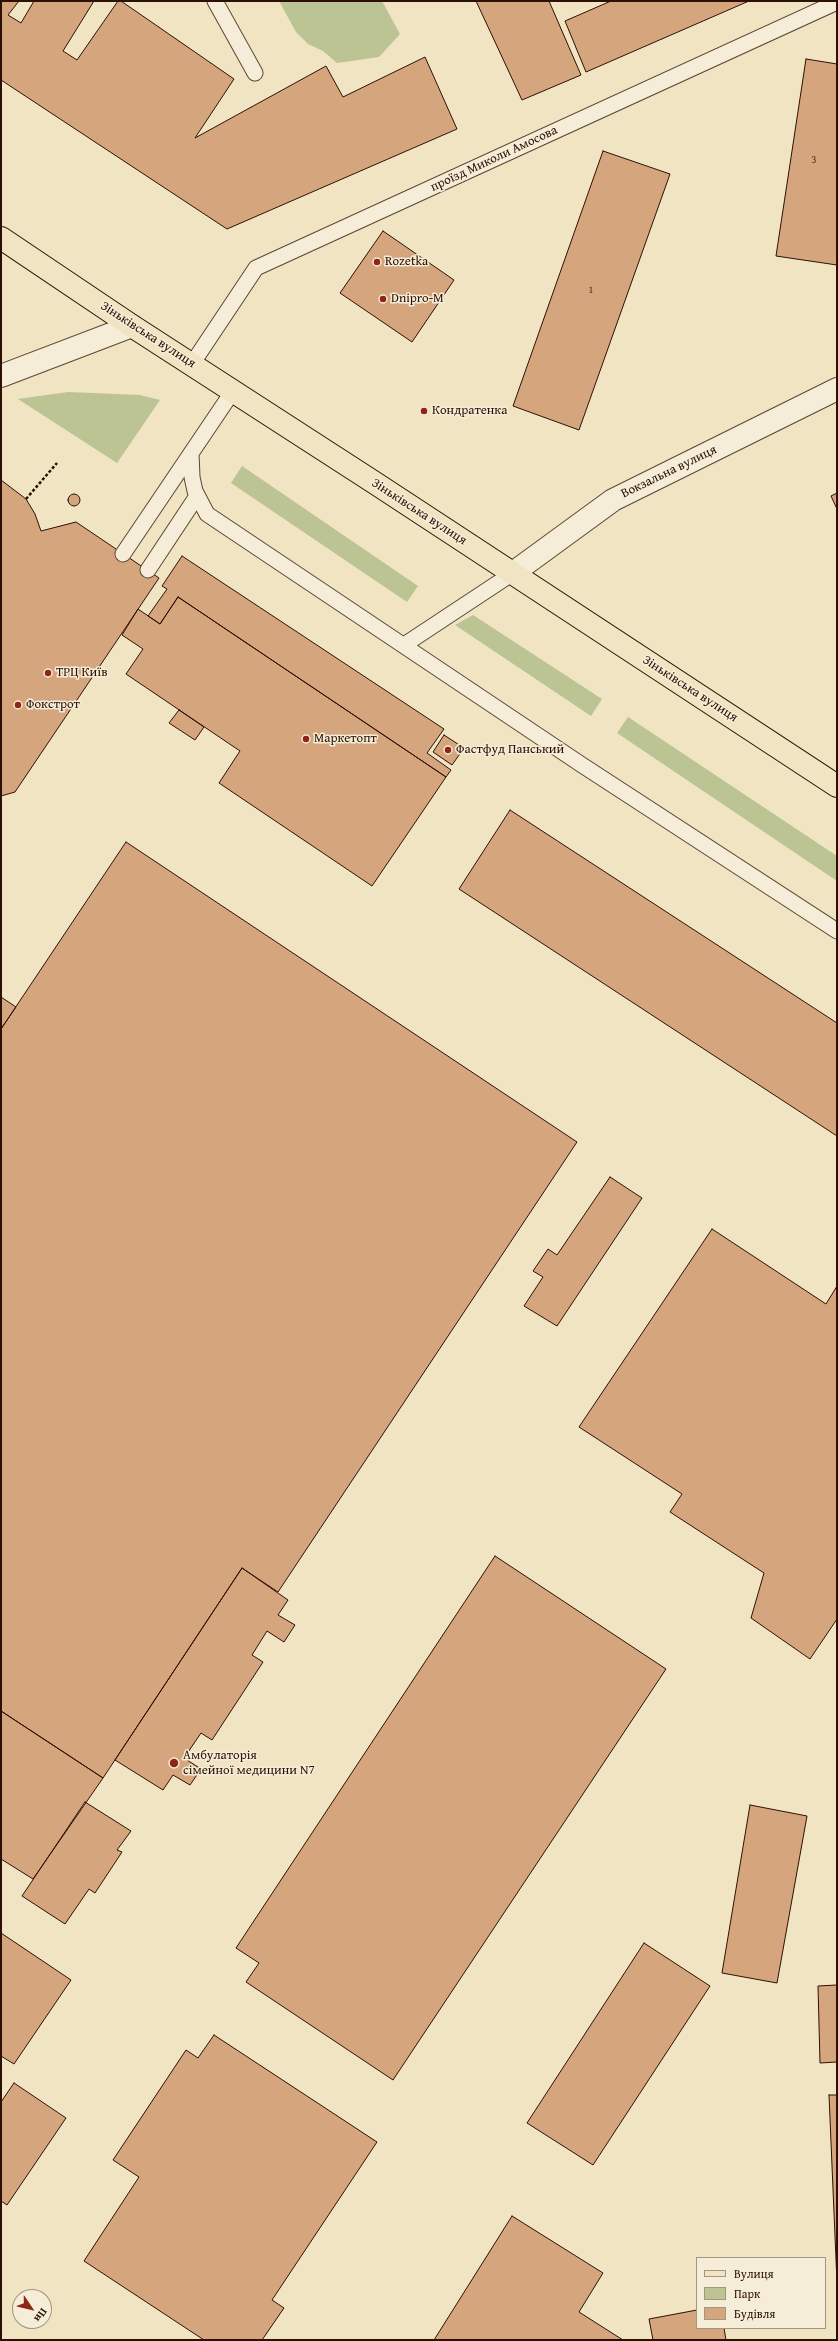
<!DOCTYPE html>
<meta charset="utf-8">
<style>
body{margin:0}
#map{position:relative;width:838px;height:2341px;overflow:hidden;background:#f0e4c2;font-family:"Gentium Book Plus",serif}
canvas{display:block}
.frame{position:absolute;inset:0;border:2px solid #2d1004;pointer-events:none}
.legend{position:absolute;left:696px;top:2257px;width:130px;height:72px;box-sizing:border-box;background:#f5edd7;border:1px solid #a59583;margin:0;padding:5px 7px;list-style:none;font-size:12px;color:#2d1004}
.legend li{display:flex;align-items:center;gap:8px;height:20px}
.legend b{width:20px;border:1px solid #a59583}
.north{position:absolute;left:12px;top:2289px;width:40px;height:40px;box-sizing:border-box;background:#f5edd7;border:1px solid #a59583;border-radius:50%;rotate:125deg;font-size:11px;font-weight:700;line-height:16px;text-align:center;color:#2d1004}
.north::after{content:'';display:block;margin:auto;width:14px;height:18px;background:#8f2418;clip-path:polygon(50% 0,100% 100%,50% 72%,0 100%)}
</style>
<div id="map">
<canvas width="838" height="2341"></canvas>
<div class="frame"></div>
<ul class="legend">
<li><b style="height:5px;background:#f0e4c2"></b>Вулиця</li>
<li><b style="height:11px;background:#bbc492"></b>Парк</li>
<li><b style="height:11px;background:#d5a57d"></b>Будівля</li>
</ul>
<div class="north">Пн</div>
</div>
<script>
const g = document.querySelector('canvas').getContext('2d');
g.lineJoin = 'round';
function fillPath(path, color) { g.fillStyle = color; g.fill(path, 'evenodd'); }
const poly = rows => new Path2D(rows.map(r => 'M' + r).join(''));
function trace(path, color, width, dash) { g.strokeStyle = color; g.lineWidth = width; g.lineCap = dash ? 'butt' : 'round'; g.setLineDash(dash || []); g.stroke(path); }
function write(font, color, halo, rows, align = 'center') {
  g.font = font + ' "Gentium Book Plus",serif'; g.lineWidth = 3; g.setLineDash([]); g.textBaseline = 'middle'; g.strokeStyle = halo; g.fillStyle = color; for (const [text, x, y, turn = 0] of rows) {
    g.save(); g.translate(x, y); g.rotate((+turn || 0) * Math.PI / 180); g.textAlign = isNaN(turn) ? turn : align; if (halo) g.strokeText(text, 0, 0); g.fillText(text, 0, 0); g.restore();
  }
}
fillPath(poly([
 [279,1,382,1,400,34,379,57,337,63,323,51,308,44,296,32],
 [68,392,140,395,160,400,117,463,18,399],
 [242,466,418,586,407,602,231,483],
 [473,615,602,699,591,716,455,625],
 [628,717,837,856,837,881,617,733]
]), '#bbc492');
const building = poly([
 [1,1,19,1,8,15,21,23,34,1,94,1,63,51,77,60,118,1,121,1,234,79,195,138,326,66,343,97,425,57,457,129,227,229,1,80,1,1],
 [476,1,549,1,581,75,522,100,476,1],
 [611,1,749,1,586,72,565,21,611,1],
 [806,59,837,64,837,265,776,256,806,59],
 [603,151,670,174,579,430,513,406,603,151],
 [383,231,454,280,412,342,340,293,383,231],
 [1,480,26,499,35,514,41,531,76,522,159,578,15,792,1,796,1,480],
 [837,493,837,509,831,496,837,493],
 '68 500a6 6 0 1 1 12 0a6 6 0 1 1-12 0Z',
 [182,556,444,729,427,753,451,770,446,777,178,597,160,624,148,616,167,589,162,586,182,556],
 [178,597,446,777,372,886,219,783,240,751,126,674,143,649,122,635,138,609,160,624,178,597],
 [179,710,204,727,195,740,169,723,179,710],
 [444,735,464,748,452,765,433,752,444,735],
 [510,810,837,1023,837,1136,459,889,510,810],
 [126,842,577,1142,278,1592,242,1568,103,1778,1,1711,1,1029,126,842],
 [1,997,16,1007,1,1029,1,997],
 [610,1177,642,1198,557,1326,524,1306,543,1277,533,1271,548,1249,557,1255,610,1177],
 [712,1229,826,1304,837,1286,837,1619,810,1659,751,1618,764,1573,670,1512,682,1494,579,1427,712,1229],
 [495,1556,666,1669,393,2080,246,1982,259,1963,236,1948,495,1556],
 [242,1568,288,1600,278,1615,295,1625,284,1642,267,1631,252,1655,263,1662,212,1740,201,1733,184,1758,201,1769,190,1785,173,1775,163,1790,115,1760,242,1568],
 [1,1711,103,1778,33,1879,1,1859,1,1711],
 [85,1802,131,1831,117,1850,122,1852,95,1893,89,1889,65,1924,22,1896,85,1802],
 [750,1805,807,1816,777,1983,722,1973,750,1805],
 [1,1933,71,1980,14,2064,1,2056,1,1933],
 [644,1943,710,1986,593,2165,527,2123,644,1943],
 [837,1985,837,2062,820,2063,818,1986,837,1985],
 [214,2035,377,2142,272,2300,284,2308,262,2340,204,2340,84,2261,139,2177,113,2160,186,2050,198,2058,214,2035],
 [14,2083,66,2118,7,2205,1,2201,1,2102,14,2083],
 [829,2095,837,2095,837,2283,829,2095],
 [512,2216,603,2273,579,2312,623,2340,434,2340,512,2216],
 [697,2310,697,2328,724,2328,726,2340,653,2340,649,2319,697,2310]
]);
fillPath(building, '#d5a57d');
trace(building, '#2d1004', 1);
const service = poly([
 [215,1,255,73],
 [192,364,256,268,837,2],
 [191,453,192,477,195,491,207,514,582,765,837,931],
 [123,554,233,391],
 [148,570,197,496],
 [404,645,513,573]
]);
const minor = poly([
 [513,573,613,500,837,389]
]);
const tertiary = poly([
 [1,376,132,326]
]);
const primary = poly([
 [1,238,132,326,375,483,837,786]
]);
trace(service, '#5e4534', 17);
trace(minor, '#5e4534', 24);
trace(tertiary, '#5e4534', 24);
trace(primary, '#2d1004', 24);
trace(poly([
 [26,499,57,463]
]), '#2d1004', 2.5, [3, 2]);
trace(service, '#f5edd7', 15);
trace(minor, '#f5edd7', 22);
trace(tertiary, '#f5edd7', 22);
trace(primary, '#f0e4c2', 22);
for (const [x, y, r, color] of [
 [377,262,4,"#8f2418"],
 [383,299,4,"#8f2418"],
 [424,411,4,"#8f2418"],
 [48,673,4,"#8f2418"],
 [18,705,4,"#8f2418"],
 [306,739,4,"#8f2418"],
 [448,750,4,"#8f2418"],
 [174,1763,5,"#8f2418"]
]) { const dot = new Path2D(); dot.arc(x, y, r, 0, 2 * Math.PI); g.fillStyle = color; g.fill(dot); trace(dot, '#f5edd7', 1.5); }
write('11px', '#573522', null, [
 ["3",814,160],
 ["1",591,290]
]);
write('13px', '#2d1004', '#f5edd7', [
 ["проїзд Миколи Амосова",494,159,-25],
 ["Зіньківська вулиця",148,335,33],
 ["Вокзальна вулиця",669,472,-26],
 ["Зіньківська вулиця",419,512,33],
 ["Зіньківська вулиця",690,689,33]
]);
write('13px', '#2d1004', '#f5edd7', [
 ["Rozetka",385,262],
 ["Dnipro-M",391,299],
 ["Кондратенка",432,411],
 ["ТРЦ Київ",56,673],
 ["Фокстрот",26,705],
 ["Маркетопт",314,739],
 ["Фастфуд Панський",456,750],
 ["Амбулаторія",183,1756],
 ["сімейної медицини N7",183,1771]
], 'left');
</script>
